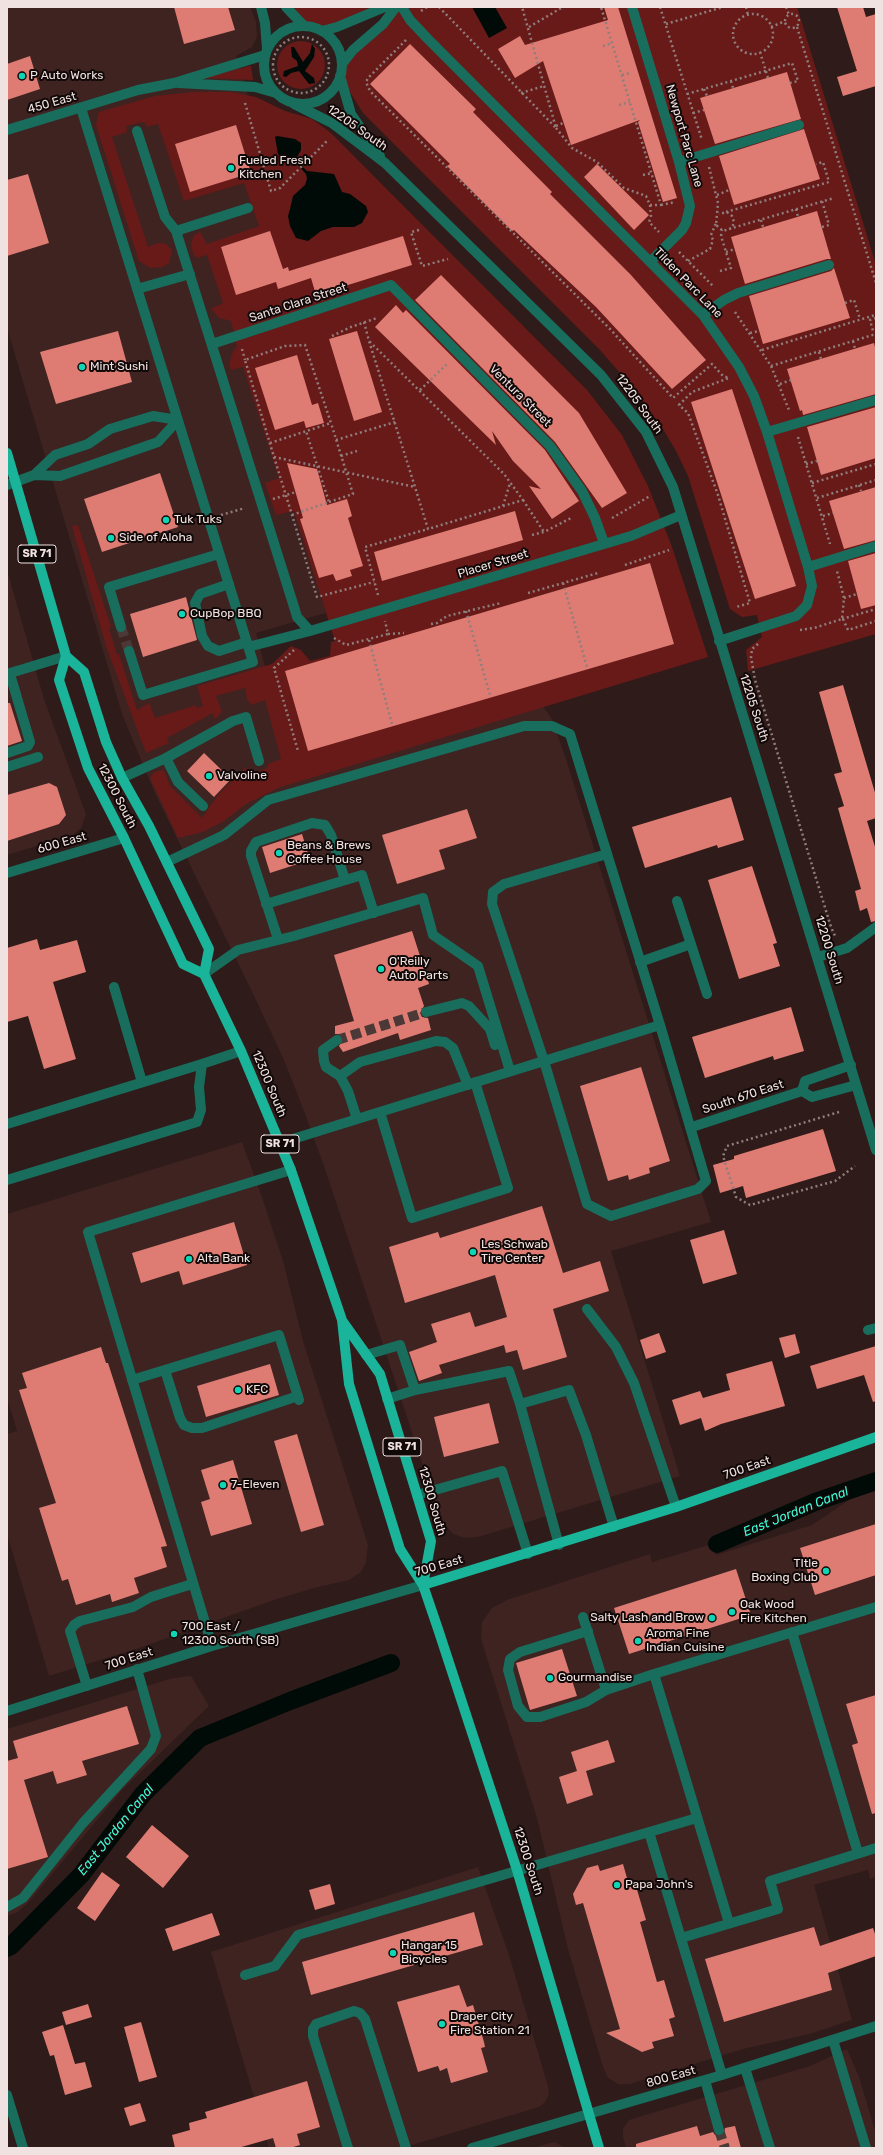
<!DOCTYPE html>
<style>
body{margin:0}
#map{position:relative;width:883px;height:2155px;overflow:hidden;background:#2f1b19;font-family:Rubik,sans-serif}
canvas{display:block}
.frame{position:absolute;inset:0;border:8px solid #f0e2e0;pointer-events:none}
</style>
<div id="map">
<canvas width="883" height="2155"></canvas>
<div class="frame"></div>
</div>
<script>
const g = document.querySelector('canvas').getContext('2d');
g.lineJoin = 'round';
function fillPath(path, color) { g.fillStyle = color; g.fill(path, 'evenodd'); }
const poly = rows => new Path2D(rows.map(r => 'M' + r).join(''));
function trace(path, color, width, dash) { g.strokeStyle = color; g.lineWidth = width; g.lineCap = dash ? 'butt' : 'round'; g.setLineDash(dash || []); g.stroke(path); }
function write(font, color, halo, rows, align = 'center') {
  g.font = font + ' Rubik,sans-serif'; g.lineWidth = 4; g.setLineDash([]); g.textBaseline = 'middle'; g.strokeStyle = halo; g.fillStyle = color; for (const [text, x, y, turn = 0] of rows) {
    g.save(); g.translate(x, y); g.rotate((+turn || 0) * Math.PI / 180); g.textAlign = isNaN(turn) ? turn : align; if (halo) g.strokeText(text, 0, 0); g.fillText(text, 0, 0); g.restore();
  }
}
fillPath(poly([
 [7,7,250,7,256,22,257,37,252,47,236,56,283,212,381,597,256,633,295,777,541,704,551,717,566,759,711,1222,611,1251,680,1476,478,1537,465,1538,453,1534,441,1520,323,1163,302,1106,284,1060,255,998,154,791,122,714,7,328],
 [7,570,44,699,86,814,81,828,73,835,7,855],
 [242,1142,262,1197,283,1261,303,1341,368,1545,366,1562,361,1572,349,1580,314,1588,274,1600,142,1647,49,1676,7,1534,7,1434,17,1431,7,1398,7,1214],
 [876,1491,876,1877,870,1879,868,1870,814,1885,852,2020,810,2034,743,2049,630,2084,618,2084,608,2078,603,2067,568,1949,537,1818,481,1639,482,1622,492,1608,507,1600,650,1554,652,1562,712,1544,716,1555,812,1525,852,1498],
 [191,1676,209,1706,123,1789,27,1904,16,1913,7,1916,7,1729,173,1678],
 [478,1867,509,1955,548,2086,549,2094,545,2102,539,2107,402,2148,269,2148,211,1952],
 [847,2049,859,2077,876,2134,876,2148,626,2148,623,2137,623,2129,629,2120,635,2118,810,2066],
 [555,2142,565,2148,533,2148,550,2143]
]), '#3e2321');
fillPath(poly([
 [294,7,385,7,322,31,304,26],
 [396,7,797,7,876,265,876,634,748,671,746,650,762,637,757,615,742,617,730,609,688,476,676,451,663,429,633,388,600,350,363,113,340,76,342,69],
 '277 65a24 24 0 1 1 48 0a24 24 0 1 1-48 0Z',
 [249,66,251,66,253,80,203,78],
 [194,92,231,92,256,97,285,111,312,119,331,133,587,390,622,435,648,486,672,547,708,657,278,788,246,804,224,821,203,832,178,838,150,778,154,772,164,770,170,786,202,818,218,795,245,768,256,772,267,768,268,764,281,759,265,700,252,705,247,699,245,688,216,696,222,711,217,718,214,718,213,713,167,738,169,743,146,753,106,646,72,526,78,525,111,627,109,628,117,655,119,654,137,710,149,703,155,718,196,705,197,708,203,706,197,686,272,664,291,646,301,650,310,661,330,656,331,642,335,641,294,511,276,515,265,483,279,478,243,367,231,370,229,364,233,352,237,346,231,321,219,318,211,309,223,303,207,255,197,258,193,254,191,243,194,235,200,232,207,244,259,226,244,183,184,201,158,124,147,127,144,122,126,126,127,132,112,137,148,247,158,243,166,244,172,250,169,263,163,267,150,268,139,261,96,125,99,112,155,96]
]), '#671a18');
fillPath(poly([
 [472,7,495,7,507,28,489,38],
 [312,44,315,49,314,57,305,71,314,78,315,83,309,84,299,71,291,73,286,77,283,76,284,71,298,66,297,61,292,57,291,47,294,47,303,62,310,53],
 [277,136,295,139,301,143,301,150,297,157,300,164,307,171,334,174,342,192,350,194,366,206,368,212,362,223,354,227,333,227,321,231,308,241,296,238,290,226,288,216,290,209,293,196,305,185,307,179,306,174,294,161,286,160,278,154,275,137]
]), '#000b08');
trace(poly([
 [717,1544,815,1502,876,1481],
 [7,1948,11,1946,81,1875,143,1794,200,1738,290,1701,391,1663]
]), '#000b08', 18);
fillPath(poly([
 [174,7,228,7,235,30,184,44],
 [604,7,618,7,677,198,663,202,638,122,640,120,571,145,543,61,515,78,498,49,520,36,525,45,608,20],
 [837,7,863,7,866,17,876,14,876,86,843,96,837,77,857,71],
 [410,44,476,109,473,112,552,192,550,194,631,275,706,360,672,389,596,307,514,230,512,231,447,166,450,164,370,84],
 [30,56,40,89,7,100,7,64],
 [787,72,801,119,715,144,700,98],
 [236,125,251,173,190,192,175,144],
 [804,129,820,179,734,205,719,156],
 [597,164,649,215,634,230,584,177],
 [28,174,49,243,7,256,7,180],
 [817,211,831,259,827,259,745,284,731,237],
 [270,231,283,269,288,267,289,271,403,236,412,265,316,295,311,278,278,289,276,282,236,295,221,247],
 [834,268,850,318,763,344,749,296,831,271],
 [441,275,579,413,627,493,602,508,555,442,415,300],
 [396,305,403,313,406,310,545,450,579,501,552,519,529,486,541,489,513,461,492,431,496,445,375,327],
 [118,331,132,382,56,404,40,352],
 [357,331,382,412,354,421,329,339],
 [874,343,876,351,876,394,803,415,802,410,800,411,787,369],
 [297,355,312,405,318,403,324,423,306,428,304,421,275,430,255,368],
 [732,389,796,586,755,599,691,402],
 [876,407,876,458,821,475,807,427],
 [287,463,317,469,327,505,347,499,352,516,348,518,363,566,350,570,352,576,336,581,333,574,319,578,300,519,303,518],
 [160,473,178,527,102,552,84,499],
 [876,487,876,540,844,549,829,501],
 [515,511,523,540,382,581,374,552],
 [876,553,876,605,861,609,848,561],
 [650,563,674,644,308,751,285,671],
 [186,597,197,640,143,657,130,614],
 [843,685,876,796,876,818,867,821,876,850,876,921,871,922,867,908,860,911,855,891,861,889,838,808,844,806,834,774,842,772,819,692],
 [7,703,10,703,22,741,7,746],
 [204,753,231,779,214,797,187,771],
 [49,783,57,787,66,815,59,824,7,841,7,795],
 [731,797,744,840,718,848,717,845,645,868,632,827],
 [467,809,477,838,439,850,445,869,397,884,382,835],
 [302,834,310,860,270,873,262,847],
 [752,866,777,943,773,944,780,966,739,979,708,880],
 [412,931,429,984,418,988,424,1006,420,1013,422,1017,428,1018,431,1030,400,1040,398,1033,343,1052,339,1046,343,1039,340,1034,335,1034,335,1026,354,1021,334,955],
 [37,939,40,950,77,940,86,972,53,982,76,1059,44,1069,28,1016,7,1022,7,948],
 [791,1007,804,1051,774,1060,773,1056,705,1078,692,1037],
 [641,1067,670,1161,649,1168,650,1173,629,1180,628,1175,608,1181,580,1086],
 [823,1129,836,1171,746,1198,743,1186,720,1193,713,1165,734,1159,734,1156],
 [542,1206,563,1273,600,1261,609,1291,553,1309,567,1357,523,1370,517,1350,506,1353,504,1345,439,1365,442,1373,419,1381,409,1352,437,1342,431,1324,470,1312,475,1327,507,1317,495,1275,405,1303,389,1247,438,1232,440,1238],
 [234,1222,247,1265,183,1285,179,1271,141,1283,132,1253],
 [724,1230,737,1274,703,1284,690,1240],
 [659,1333,666,1352,646,1359,640,1340],
 [795,1334,800,1353,785,1358,779,1338],
 [876,1346,876,1401,873,1402,864,1375,817,1389,810,1366],
 [101,1347,106,1363,108,1363,167,1546,161,1547,167,1567,134,1578,139,1593,112,1602,110,1594,76,1605,68,1579,62,1581,39,1508,56,1503,19,1390,27,1388,22,1373],
 [772,1361,785,1406,721,1424,705,1431,701,1418,680,1425,672,1400,700,1391,703,1398,730,1390,726,1374],
 [270,1364,279,1395,206,1417,197,1386],
 [489,1403,499,1443,444,1457,434,1417],
 [297,1434,324,1525,301,1532,274,1441],
 [233,1460,252,1524,211,1536,201,1502,210,1499,201,1470],
 [876,1524,876,1575,815,1595,800,1548],
 [736,1569,751,1615,629,1654,614,1608],
 [562,1649,577,1696,530,1710,516,1663],
 [876,1695,876,1813,872,1814,852,1745,858,1743,846,1704],
 [127,1706,139,1744,82,1761,87,1775,57,1784,53,1771,24,1780,48,1857,7,1869,7,1761,18,1758,13,1741],
 [608,1740,615,1762,586,1771,593,1795,567,1804,559,1777,577,1771,571,1752],
 [152,1825,189,1856,163,1888,126,1857],
 [623,1864,629,1885,635,1883,646,1920,640,1922,651,1961,657,1982,664,1980,675,2017,669,2019,674,2036,652,2042,654,2048,642,2052,606,2033,620,2029,583,1903,576,1905,573,1894,587,1868,598,1865,600,1871],
 [102,1872,120,1885,95,1921,77,1908],
 [330,1884,335,1904,315,1910,309,1890],
 [474,1912,483,1945,311,1995,302,1962],
 [212,1913,220,1935,173,1951,165,1929],
 [814,1927,820,1946,873,1928,876,1937,876,1956,828,1973,832,1990,724,2022,705,1959],
 [459,1985,467,2007,473,2005,484,2042,485,2047,481,2048,488,2072,451,2083,447,2068,440,2071,438,2066,418,2072,397,2002],
 [88,2004,92,2017,66,2025,62,2012],
 [141,2022,157,2077,139,2082,124,2027],
 [63,2025,75,2064,85,2062,92,2087,65,2095,54,2055,50,2056,42,2032],
 [307,2081,320,2127,297,2134,300,2145,290,2148,276,2148,273,2138,238,2148,175,2148,172,2135,190,2130,189,2123,207,2118,205,2112],
 [140,2103,146,2121,130,2126,124,2108],
 [697,2126,700,2136,713,2132,715,2135,720,2136,724,2134,725,2128,735,2126,741,2148,636,2148,636,2144]
]), '#de7c73');
trace(poly([
 [121,627,129,651],
 [337,1040,426,1012],
 [719,2130,725,2148]
]), '#4c3937', 10, [10, 5]);
trace(poly([
 [439,7,556,128,522,7],
 [660,7,702,140],
 [746,7,748,15],
 [786,7,789,15],
 [421,11,427,7],
 '785 21a7 7 0 1 1 14 0a7 7 0 1 1-14 0Z',
 '733 34a20 20 0 1 1 40 0a20 20 0 1 1-40 0Z',
 [666,24,723,7],
 [529,27,563,7],
 [771,27,785,21],
 [797,27,876,283],
 '273 65a28 28 0 1 1 56 0a28 28 0 1 1-56 0Z',
 [406,40,368,78,366,82,370,91,610,329,673,398,712,364,723,376,729,378,692,392,679,405,688,413,718,495,750,603,736,607],
 [603,46,612,43],
 [760,52,768,78],
 [622,75,630,73],
 [731,81,733,88],
 [704,89,707,96],
 [521,93,544,86],
 [687,94,792,63,798,81,790,83],
 [245,103,271,191,280,188,328,140],
 [619,105,630,102],
 [693,113,704,110],
 [556,126,563,123],
 [556,128,572,148,597,162,624,188,646,196,650,205,661,205,601,7],
 [709,167,718,203,716,225,723,231,732,228,734,222,732,216,727,212,719,214],
 [643,175,652,173],
 [717,195,729,190],
 [650,205,651,217,649,222,659,232],
 [661,205,675,202],
 [796,209,798,217],
 [726,212,829,182,823,162,816,164],
 [761,220,763,227],
 [822,227,829,225,822,201],
 [729,229,834,198],
 [419,230,411,232,422,266,448,259],
 [679,252,713,286],
 [726,252,735,249],
 [688,261,710,249,713,240,711,235,716,223],
 [720,271,731,268,721,236,722,230],
 [845,303,854,300,860,319],
 [735,312,771,366,789,410],
 [876,318,870,320,873,331,876,330],
 [364,322,369,341,415,487,428,529,523,500,504,474,369,341],
 [750,333,759,331],
 [332,336,351,327,377,318],
 [853,341,855,349],
 [242,349,245,360],
 [762,350,875,315],
 [819,352,821,359],
 [771,366,876,334],
 [780,384,791,380],
 [420,390,448,363],
 [798,437,830,544],
 [336,440,395,422],
 [270,443,331,423,305,345,285,346,245,360,274,457,292,515,317,597,374,582],
 [341,456,357,451],
 [274,457,415,487],
 [806,464,817,461],
 [812,483,876,464],
 [859,485,861,491],
 [817,498,876,480],
 [273,499,296,492],
 [523,500,544,532],
 [329,502,353,494,331,423],
 [503,506,510,483],
 [221,515,245,508],
 [292,515,329,502,306,431],
 [823,516,833,513],
 [612,518,650,496],
 [532,535,544,532,573,517],
 [625,565,669,550],
 [563,583,587,667],
 [528,593,598,573],
 [378,595,365,547,428,529],
 [844,598,857,594],
 [466,611,490,695],
 [842,619,876,609],
 [843,619,848,630,876,621],
 [431,624,437,623,447,616,501,603],
 [800,630,814,628,842,619,844,598,837,571],
 [388,634,404,633],
 [334,638,346,645,388,634,385,621],
 [369,640,392,724],
 [758,644,752,649,751,657,755,680,831,927,836,938],
 [294,650,274,668,298,751],
 [839,1112,727,1146,723,1156,736,1197,750,1205,835,1181,855,1166]
]), '#8f7e7c', 2.5, [2, 3]);
trace(poly([
 [261,7,265,23,267,49],
 [286,7,304,26],
 [402,7,410,20,427,38,703,315,739,367,754,396,767,432,808,567,812,586,807,605,796,616,719,641],
 [632,7,679,162,690,206,686,223,682,230,650,262],
 '264 65a39 39 0 1 1 78 0a39 39 0 1 1-78 0Z',
 [322,31,337,27,385,7],
 [342,64,353,50,383,24,396,7],
 [340,76,351,114,380,156],
 [178,83,255,87,276,93],
 [294,104,332,123,385,163,601,375,646,432,673,487,876,1150],
 [81,108,253,662,143,695,129,651],
 [7,130,138,90,174,83,265,55],
 [137,131,165,217,176,231,248,208],
 [679,162,799,125],
 [176,231,295,610,297,617,310,631],
 [137,289,190,274],
 [703,315,724,300,738,293,829,265],
 [212,344,391,285,550,446,582,491,595,518,604,543],
 [767,432,876,400],
 [7,485,34,475,60,476,158,442,178,420,153,416,110,429,88,444,55,455,34,475],
 [808,567,876,546],
 [229,584,200,594,195,603,202,636,208,646,219,651,247,642],
 [121,627,109,587,219,554],
 [248,647,310,631,631,536,681,515],
 [7,674,66,656],
 [7,753,28,746,30,742,10,674],
 [166,758,178,782,203,806],
 [7,767,38,757],
 [122,778,166,758,233,721,246,717,259,761],
 [167,862,224,835,268,800,524,726,552,726,570,734,660,1025],
 [7,873,124,838],
 [677,901,707,994],
 [266,904,362,875,374,913],
 [278,939,251,856,251,851,256,842,312,823,325,825,331,835,345,880],
 [818,957,847,948,876,927],
 [640,962,691,944],
 [204,974,238,950,294,936,423,898,433,935,478,966,510,1071],
 [114,987,142,1082],
 [426,1012,462,1003,469,1006,490,1029,495,1045],
 [337,1040,323,1050,324,1061,326,1067,340,1076,348,1091,357,1119],
 [340,1076,360,1062,436,1041,445,1042,453,1048,468,1085],
 [802,1091,805,1081,851,1065],
 [802,1091,812,1097,856,1085],
 [380,1112,412,1218,508,1188,475,1082],
 [7,1124,202,1064],
 [692,1127,802,1091],
 [280,1143,544,1061,660,1025,706,1181,698,1189,611,1216,587,1204,544,1061,492,904,493,892,504,884,607,854],
 [7,1180,197,1122,201,1110,199,1087,202,1064,241,1051],
 [587,1309,616,1347,634,1383,676,1507],
 [868,1330,876,1328],
 [366,1355,400,1345,415,1390],
 [165,1370,180,1418,184,1425,192,1428,202,1428,298,1396],
 [132,1380,279,1335,299,1400],
 [387,1399,415,1390,509,1371,520,1404],
 [417,1495,502,1471,528,1554],
 [559,1545,520,1404,569,1390,586,1435,614,1527],
 [583,1617,606,1690,654,1674],
 [588,1631,520,1652,510,1659,508,1670,518,1706,527,1717,540,1717,586,1702,606,1690],
 [792,1632,858,1853],
 [212,1646,88,1232,291,1170],
 [87,1686,70,1631,74,1625,80,1621,133,1607,151,1597,192,1584],
 [7,1711,212,1646,423,1585],
 [649,1832,722,2075],
 [7,1907,23,1898,83,1823,151,1749,156,1736,137,1669],
 [729,1923,654,1674,876,1607],
 [681,1938,778,1909,770,1881,876,1848],
 [245,1975,275,1966,298,1935,697,1818],
 [833,2040,866,2148],
 [745,2068,770,2148],
 [705,2080,719,2130],
 [7,2095,23,2148],
 [348,2148,313,2036,313,2029,316,2024,354,2011,360,2013,365,2019,406,2148],
 [472,2148,722,2075,876,2026]
]), '#186d5d', 10);
trace(poly([
 [7,453,66,656,84,672,106,742,122,778,149,826,209,949,204,974,241,1051,291,1170,342,1320,349,1384,400,1549,423,1585,438,1629,517,1870,599,2148],
 [66,656,59,680,88,768,124,838,183,964,204,974],
 [343,1322,380,1374,417,1495,431,1541,423,1585],
 [423,1585,676,1507,876,1437]
]), '#19b499', 10);
for (const [x, y, r, color] of [
 [22,76,4,"#0fd5b4"],
 [231,168,4,"#0fd5b4"],
 [82,367,4,"#0fd5b4"],
 [166,520,4,"#0fd5b4"],
 [111,538,4,"#0fd5b4"],
 [182,614,4,"#0fd5b4"],
 [209,776,4,"#0fd5b4"],
 [279,853,4,"#0fd5b4"],
 [381,969,4,"#0fd5b4"],
 [473,1252,4,"#0fd5b4"],
 [189,1259,4,"#0fd5b4"],
 [238,1390,4,"#0fd5b4"],
 [223,1485,4,"#0fd5b4"],
 [826,1571,4,"#0fd5b4"],
 [732,1612,4,"#0fd5b4"],
 [712,1618,4,"#0fd5b4"],
 [174,1634,4,"#0fd5b4"],
 [638,1641,4,"#0fd5b4"],
 [550,1678,4,"#0fd5b4"],
 [617,1885,4,"#0fd5b4"],
 [393,1953,4,"#0fd5b4"],
 [442,2024,4,"#0fd5b4"]
]) { const dot = new Path2D(); dot.arc(x, y, r, 0, 2 * Math.PI); g.fillStyle = color; g.fill(dot); trace(dot, '#110808', 1.5); }
for (const [x, y, w] of [
 [37,554,38],
 [280,1144,38],
 [402,1447,38]
]) { const box = new Path2D(); box.roundRect(x - w / 2, y - 9, w, 18, 3); g.fillStyle = '#110808'; g.fill(box); trace(box, '#f0e2e0', 1); }
write('bold 11px', '#f0e2e0', null, [
 ["SR 71",37,554],
 ["SR 71",280,1144],
 ["SR 71",402,1447]
]);
write('12px', '#f0e2e0', '#110808', [
 ["P Auto Works",30,76],
 ["Fueled Fresh",239,161],
 ["Kitchen",239,175],
 ["Mint Sushi",90,367],
 ["Tuk Tuks",174,520],
 ["Side of Aloha",119,538],
 ["CupBop BBQ",190,614],
 ["Valvoline",217,776],
 ["Beans & Brews",287,846],
 ["Coffee House",287,860],
 ["O'Reilly",389,962],
 ["Auto Parts",389,976],
 ["Les Schwab",481,1245],
 ["Tire Center",481,1259],
 ["Alta Bank",197,1259],
 ["KFC",246,1390],
 ["7-Eleven",231,1485],
 ["TItle",818,1564,"right"],
 ["Boxing Club",818,1578,"right"],
 ["Oak Wood",740,1605],
 ["Fire Kitchen",740,1619],
 ["Salty Lash and Brow",704,1618,"right"],
 ["700 East /",182,1627],
 ["12300 South (SB)",182,1641],
 ["Aroma Fine",646,1634],
 ["Indian Cuisine",646,1648],
 ["Gourmandise",558,1678],
 ["Papa John's",625,1885],
 ["Hangar 15",401,1946],
 ["Bicycles",401,1960],
 ["Draper City",450,2017],
 ["Fire Station 21",450,2031]
], 'left');
write('12px', '#f0e2e0', '#110808', [
 ["450 East",52,103,-16],
 ["12205 South",357,128,35],
 ["Newport Parc Lane",684,136,74],
 ["Tilden Parc Lane",688,283,46],
 ["Santa Clara Street",298,303,-18],
 ["Ventura Street",520,396,45],
 ["12205 South",639,404,54],
 ["Placer Street",493,564,-17],
 ["12205 South",754,708,72],
 ["12300 South",117,796,63],
 ["600 East",62,843,-16],
 ["12200 South",829,950,73],
 ["12300 South",269,1084,67],
 ["South 670 East",743,1097,-18],
 ["700 East",747,1468,-19],
 ["12300 South",432,1501,74],
 ["700 East",439,1566,-16],
 ["700 East",129,1659,-18],
 ["12300 South",528,1861,72],
 ["800 East",671,2077,-16]
]);
write('italic 13px', '#3efad6', '#110808', [
 ["East Jordan Canal",796,1512,-22],
 ["East Jordan Canal",116,1830,-51]
]);
</script>
